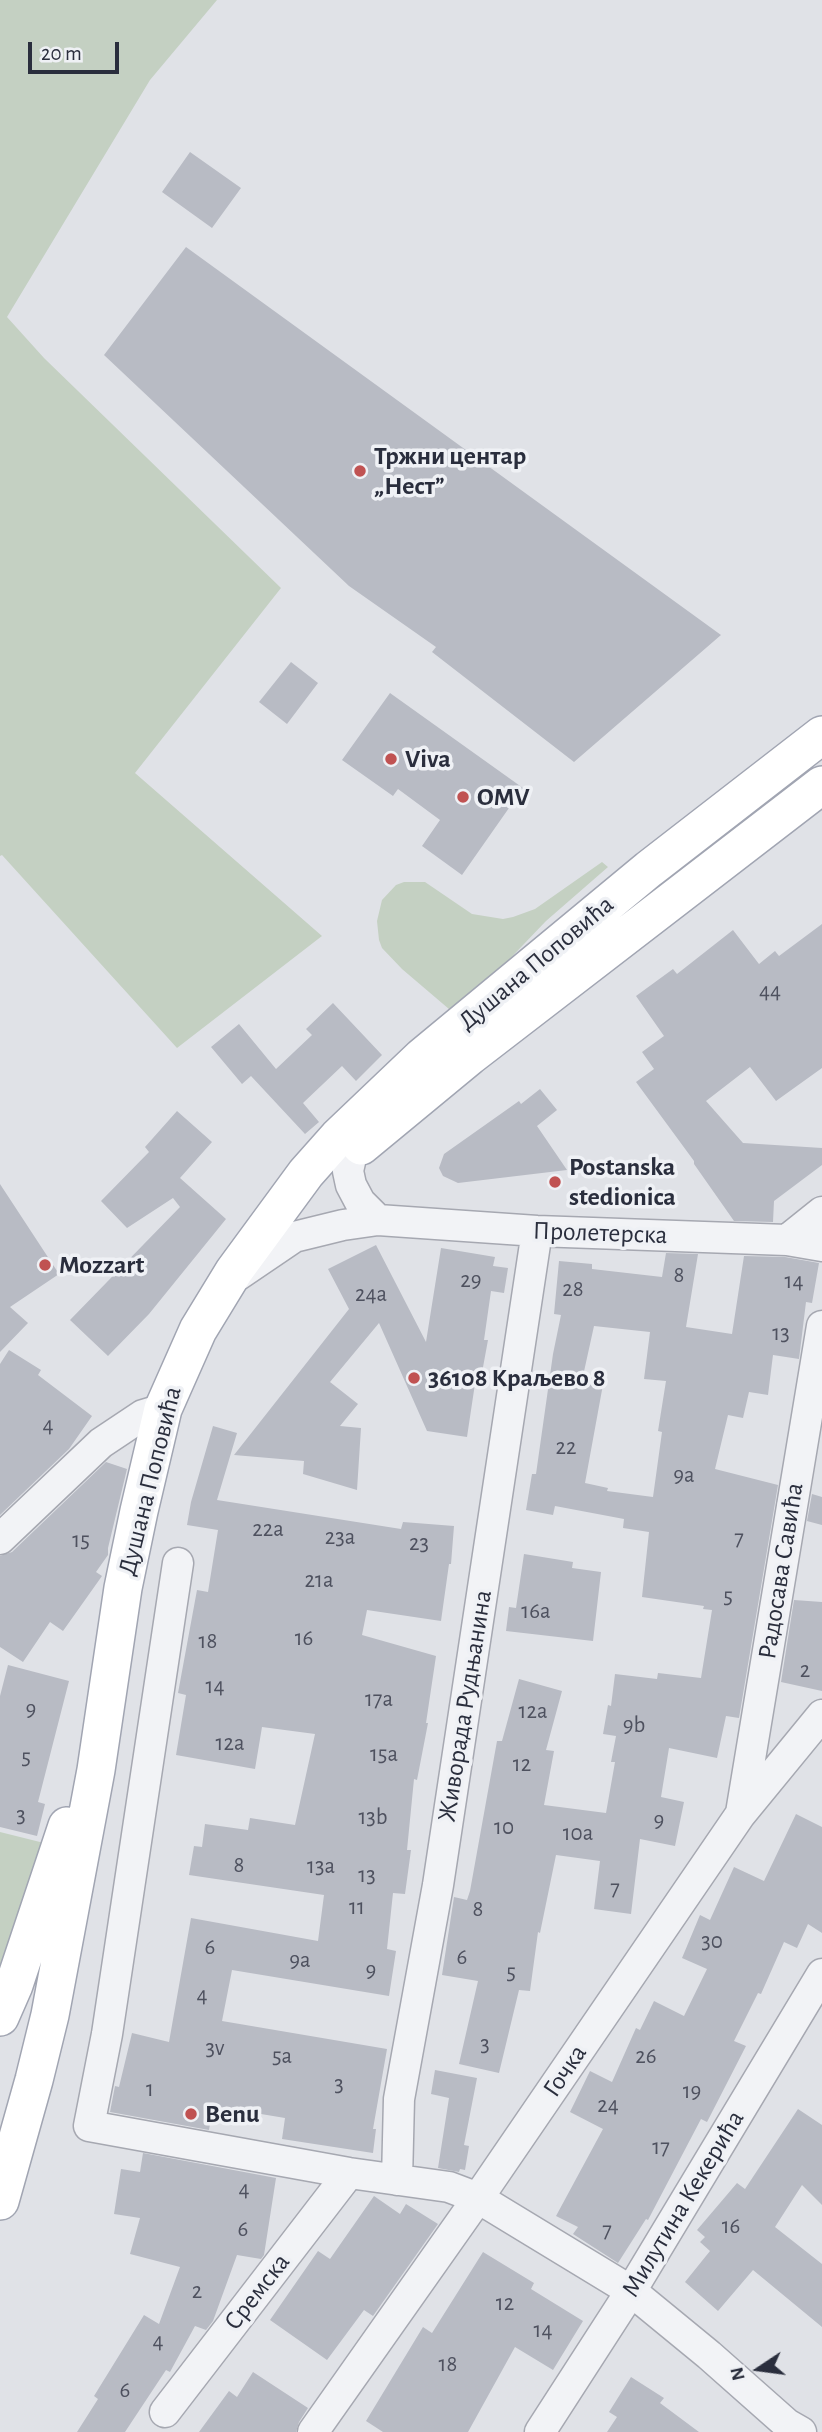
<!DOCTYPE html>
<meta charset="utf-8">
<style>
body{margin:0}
#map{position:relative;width:822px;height:2432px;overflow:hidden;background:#e0e2e7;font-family:"Alegreya Sans",sans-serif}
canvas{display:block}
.north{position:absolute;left:724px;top:2334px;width:70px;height:70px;-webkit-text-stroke:5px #eff1f5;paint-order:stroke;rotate:257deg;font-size:19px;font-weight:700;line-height:28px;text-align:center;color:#2a2e3d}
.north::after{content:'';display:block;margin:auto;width:24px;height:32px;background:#2a2e3d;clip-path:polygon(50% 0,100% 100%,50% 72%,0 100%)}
.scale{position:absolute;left:28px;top:42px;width:91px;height:32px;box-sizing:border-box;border:4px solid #2a2e3d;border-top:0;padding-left:9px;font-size:21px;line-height:24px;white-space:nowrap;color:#2a2e3d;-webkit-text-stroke:5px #eff1f5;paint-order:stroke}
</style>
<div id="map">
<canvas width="822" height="2432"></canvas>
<div class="north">N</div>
<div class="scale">20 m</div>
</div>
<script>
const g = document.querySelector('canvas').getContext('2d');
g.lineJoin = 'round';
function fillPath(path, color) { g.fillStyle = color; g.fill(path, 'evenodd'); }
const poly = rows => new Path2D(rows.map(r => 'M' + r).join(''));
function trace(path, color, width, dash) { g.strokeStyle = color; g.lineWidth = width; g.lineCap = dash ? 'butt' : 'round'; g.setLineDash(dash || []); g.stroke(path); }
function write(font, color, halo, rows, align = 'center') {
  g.font = font + ' "Alegreya Sans",sans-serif'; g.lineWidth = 7; g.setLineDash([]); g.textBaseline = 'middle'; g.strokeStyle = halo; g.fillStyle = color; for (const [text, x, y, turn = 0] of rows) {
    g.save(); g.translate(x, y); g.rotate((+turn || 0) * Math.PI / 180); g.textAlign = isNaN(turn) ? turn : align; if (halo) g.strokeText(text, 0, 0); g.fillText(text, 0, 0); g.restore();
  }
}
fillPath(poly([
 [0,0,217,0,150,80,7,317,44,358,281,588,135,773,322,936,177,1048,2,855,0,856],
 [602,862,608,867,546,921,456,1015,402,969,382,948,379,940,377,921,382,900,396,885,404,882,425,882,472,914,503,919,513,917,535,909],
 [0,1832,60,1847,0,2017]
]), '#c4d0c2');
fillPath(poly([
 [190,152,241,188,212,228,162,192],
 [186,247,721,635,574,762,432,652,436,647,349,586,104,355],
 [291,662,318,683,287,724,259,702],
 [390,693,523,788,462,875,422,846,440,820,398,789,393,796,342,760],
 [822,924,822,1068,776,1101,750,1067,706,1101,743,1143,822,1148,822,1165,774,1201,773,1222,734,1221,694,1164,694,1161,636,1082,654,1069,642,1052,664,1036,636,996,673,969,677,974,733,930,759,964,775,951,779,956],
 [333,1003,382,1055,356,1081,342,1066,303,1103,319,1122,305,1134,251,1076,242,1084,211,1047,239,1024,276,1069,312,1035,306,1029],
 [540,1089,557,1110,537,1126,567,1170,458,1183,443,1176,439,1168,444,1154,519,1101,521,1104],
 [177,1111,212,1142,180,1178,226,1219,149,1314,108,1356,70,1320,180,1207,173,1198,127,1228,101,1201,149,1152,145,1147],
 [0,1184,59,1274,10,1307,28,1323,0,1352],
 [376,1245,426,1342,441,1248,495,1257,493,1266,508,1268,504,1293,491,1291,484,1340,488,1340,481,1378,476,1377,467,1437,427,1431,379,1323,330,1382,358,1404,340,1426,361,1428,357,1490,303,1474,304,1461,234,1455,349,1309,328,1269],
 [666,1253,698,1254,686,1327,732,1334,744,1256,785,1257,819,1263,812,1303,806,1302,799,1359,773,1355,768,1395,749,1392,743,1418,728,1415,715,1469,778,1485,739,1718,726,1716,717,1758,669,1748,661,1797,684,1802,675,1846,640,1839,631,1914,594,1909,600,1861,556,1855,540,1933,538,1932,530,1991,519,1990,499,2073,459,2064,478,1981,442,1975,454,1897,467,1900,470,1891,497,1741,502,1741,519,1679,562,1691,546,1750,554,1751,544,1805,606,1813,615,1762,611,1762,616,1736,603,1734,608,1705,611,1706,615,1674,657,1679,658,1673,701,1678,712,1610,703,1609,704,1606,642,1597,649,1532,623,1528,624,1519,555,1506,553,1515,526,1510,532,1474,536,1474,553,1354,561,1315,554,1314,559,1261,592,1264,592,1269,662,1277],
 [594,1326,650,1332,644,1379,666,1381,658,1431,662,1432,653,1497,607,1491,608,1488,585,1483,604,1379,583,1376],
 [9,1350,41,1370,38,1375,92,1416,69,1449,0,1515,0,1364],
 [213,1426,237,1433,217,1500,401,1529,403,1522,454,1526,451,1564,449,1564,441,1621,367,1610,362,1635,436,1656,426,1723,428,1723,417,1780,414,1779,407,1850,411,1850,405,1894,393,1893,387,1949,396,1951,389,1996,232,1970,222,2021,387,2049,373,2129,376,2129,373,2153,282,2139,285,2118,213,2106,209,2130,110,2112,115,2086,119,2087,132,2033,169,2042,191,1918,318,1941,324,1895,189,1875,194,1846,202,1847,205,1824,248,1830,250,1818,295,1825,315,1734,262,1727,255,1769,176,1755,186,1695,178,1693,197,1590,208,1592,218,1530,187,1525,191,1502],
 [106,1462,127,1469,108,1548,108,1555,96,1572,102,1576,63,1631,50,1622,23,1662,0,1647,0,1556,12,1552],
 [812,1494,822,1497,822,1525,807,1521],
 [524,1554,573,1562,572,1568,601,1572,593,1641,506,1631,509,1607,516,1608],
 [794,1600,822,1602,822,1691,781,1682],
 [8,1665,69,1681,38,1802,45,1804,37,1836,0,1827,0,1696],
 [796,1814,822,1827,822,1933,808,1924,797,1948,784,1942,761,1994,758,1993,734,2041,746,2046,707,2122,701,2119,648,2220,646,2219,618,2263,573,2234,578,2227,556,2216,603,2129,570,2112,590,2071,612,2082,636,2028,640,2030,654,2001,684,2016,707,1969,682,1958,700,1915,710,1920,734,1867,764,1881],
 [435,2070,477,2078,464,2145,469,2146,465,2170,460,2169,459,2172,438,2168,449,2098,431,2094],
 [798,2109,822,2125,822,2205,802,2185,775,2227,822,2264,822,2327,753,2270,718,2311,685,2282,710,2251,700,2242,705,2237,697,2230,737,2183,745,2189],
 [143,2153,276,2178,264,2255,261,2259,237,2255,213,2321,206,2330,195,2326,170,2372,166,2370,125,2432,77,2432,98,2399,94,2396,144,2315,159,2324,180,2267,130,2254,140,2218,114,2214,121,2169,140,2172],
 [374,2196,400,2214,406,2204,438,2224,373,2316,364,2310,327,2360,270,2320,318,2251,330,2259],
 [483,2252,534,2283,531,2289,583,2321,553,2370,515,2347,468,2432,383,2432,366,2421,423,2327,432,2333],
 [253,2372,308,2408,299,2422,296,2432,199,2432,229,2391,237,2397],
 [631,2377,664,2398,660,2403,699,2432,607,2432,617,2417,609,2412]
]), '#b8bbc4');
const minor = poly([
 [352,1153,348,1171,351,1185,360,1202,378,1220],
 [787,1240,822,1212],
 [238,1275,294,1237,343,1225,378,1220,537,1231,787,1240,822,1246],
 [0,1539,101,1443,143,1415,163,1409],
 [178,1563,107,2034,89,2126,349,2173,449,2187,478,2198,631,2291,709,2355,787,2424,801,2432],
 [741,1813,822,1326],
 [397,2180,399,2099,438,1885,537,1231],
 [165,2412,349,2173],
 [313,2432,478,2198,740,1815,822,1715],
 [540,2432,631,2291,822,1974]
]);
const major = poly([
 [361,1146,470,1056,822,785],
 [0,2017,14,1985,67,1826],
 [0,2201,34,2080,50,2015,96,1770,123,1588,139,1511,163,1409,198,1330,234,1271,306,1173,338,1137,422,1057,649,869,822,735]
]);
trace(minor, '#a6a8b1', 33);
trace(major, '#a1a5b2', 40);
trace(minor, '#f2f3f6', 30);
trace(major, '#fff', 37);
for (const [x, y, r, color] of [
 [360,471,7,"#c05252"],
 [391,759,7,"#c05252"],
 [463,797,7,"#c05252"],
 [555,1182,7,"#c05252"],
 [45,1265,7,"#c05252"],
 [414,1378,7,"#c05252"],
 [191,2114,7,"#c05252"]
]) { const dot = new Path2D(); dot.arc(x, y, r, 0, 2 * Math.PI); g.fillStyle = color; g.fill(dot); trace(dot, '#eff1f5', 2.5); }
write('23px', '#4e515f', null, [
 ["44",770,991],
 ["8",679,1275],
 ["29",471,1280],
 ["14",794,1281],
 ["28",573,1289],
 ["24a",371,1294],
 ["13",781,1333],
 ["4",48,1425],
 ["22",566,1447],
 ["9a",684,1475],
 ["22a",268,1529],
 ["23a",340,1537],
 ["7",739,1538],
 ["15",81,1540],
 ["23",419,1543],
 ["21a",319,1580],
 ["5",728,1596],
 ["16a",536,1611],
 ["16",304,1638],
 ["18",208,1641],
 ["2",805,1670],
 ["14",215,1686],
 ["17a",379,1699],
 ["9",31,1709],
 ["12a",533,1711],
 ["9b",634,1725],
 ["12a",230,1743],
 ["15a",384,1754],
 ["5",26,1757],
 ["12",522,1764],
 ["3",21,1815],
 ["13b",373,1817],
 ["9",659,1820],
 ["10",504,1827],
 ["10a",578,1833],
 ["8",239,1865],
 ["13a",321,1866],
 ["13",367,1875],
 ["7",615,1888],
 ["11",357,1907],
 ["8",478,1909],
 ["30",712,1941],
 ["6",210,1947],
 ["6",462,1957],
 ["9a",300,1960],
 ["9",371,1970],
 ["5",511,1972],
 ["4",202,1995],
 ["3",485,2044],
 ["3v",215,2048],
 ["5a",282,2056],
 ["26",646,2056],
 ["3",339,2084],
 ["1",150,2089],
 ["19",692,2091],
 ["24",608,2105],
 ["17",661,2147],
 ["4",244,2189],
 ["16",731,2226],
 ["6",243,2229],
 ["7",607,2230],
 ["2",197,2291],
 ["12",505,2303],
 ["14",543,2330],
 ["4",158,2341],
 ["18",448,2364],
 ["6",125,2390]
]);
write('bold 26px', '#2a2e3d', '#eff1f5', [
 ["Тржни центар",374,456],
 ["„Нест”",374,486],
 ["Viva",405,759],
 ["OMV",477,797],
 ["Postanska",569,1167],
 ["stedionica",569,1197],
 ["Mozzart",59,1265],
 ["36108 Краљево 8",428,1378],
 ["Benu",205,2114]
], 'left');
write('26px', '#2a2e3d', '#eff1f5', [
 ["Душана Поповића",536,963,-40],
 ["Пролетерска",600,1233,2],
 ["Душана Поповића",150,1481,-76],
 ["Радосава Савића",781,1571,-81],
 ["Живорада Рудњанина",465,1706,-81],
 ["Гочка",565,2071,-56],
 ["Милутина Кекерића",683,2204,-59],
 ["Сремска",257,2292,-52]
]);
</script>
